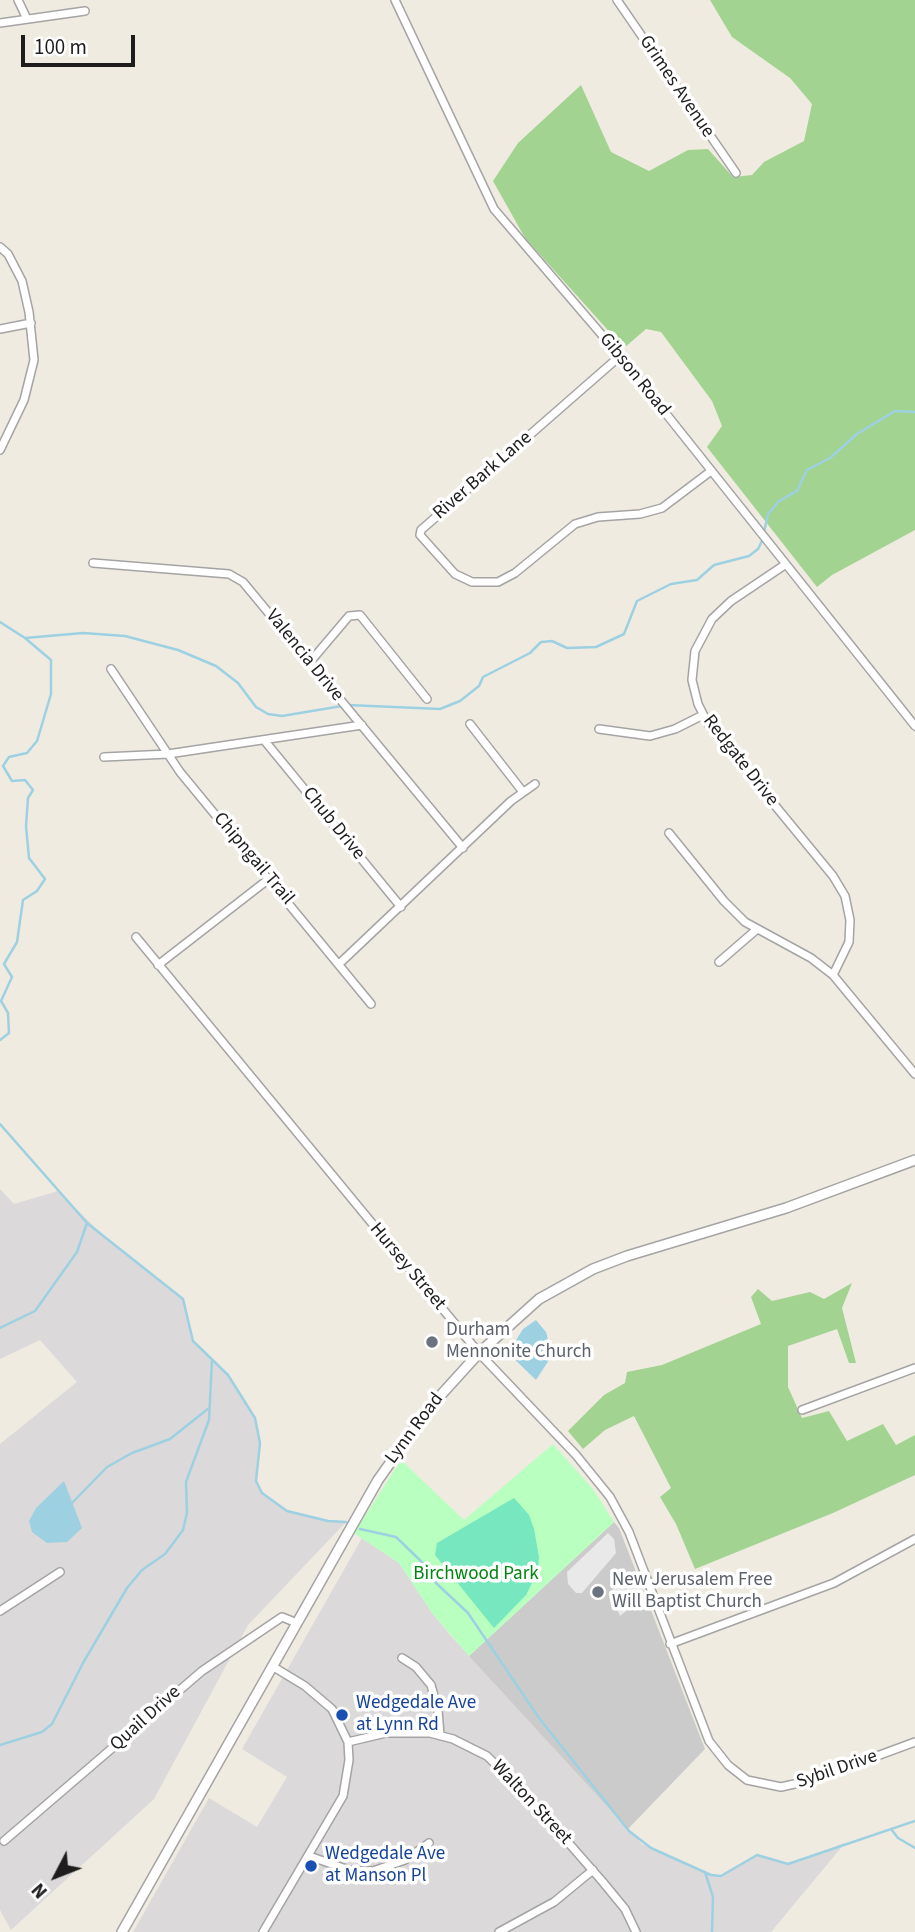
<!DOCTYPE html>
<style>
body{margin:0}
#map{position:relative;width:915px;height:1932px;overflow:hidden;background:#efebe1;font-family:"Source Sans 3",sans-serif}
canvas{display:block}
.north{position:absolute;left:21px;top:1841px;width:70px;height:70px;-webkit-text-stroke:5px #fff;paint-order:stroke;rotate:228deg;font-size:19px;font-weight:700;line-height:28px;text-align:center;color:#1d1d1d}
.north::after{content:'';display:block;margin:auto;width:24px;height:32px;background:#1d1d1d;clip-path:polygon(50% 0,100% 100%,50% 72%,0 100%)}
.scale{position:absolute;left:21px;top:35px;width:114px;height:32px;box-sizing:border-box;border:4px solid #1d1d1d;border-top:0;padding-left:9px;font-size:21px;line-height:24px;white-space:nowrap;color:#1d1d1d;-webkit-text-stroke:5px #fff;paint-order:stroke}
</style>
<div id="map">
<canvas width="915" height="1932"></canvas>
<div class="north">N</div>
<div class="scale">100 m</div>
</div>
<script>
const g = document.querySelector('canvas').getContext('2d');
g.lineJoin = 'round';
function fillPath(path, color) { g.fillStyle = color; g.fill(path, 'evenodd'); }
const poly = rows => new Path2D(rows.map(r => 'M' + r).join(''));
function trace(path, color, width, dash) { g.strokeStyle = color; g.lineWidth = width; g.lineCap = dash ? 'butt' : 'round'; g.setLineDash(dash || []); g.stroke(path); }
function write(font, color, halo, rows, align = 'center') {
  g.font = font + ' "Source Sans 3",sans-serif'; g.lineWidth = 7; g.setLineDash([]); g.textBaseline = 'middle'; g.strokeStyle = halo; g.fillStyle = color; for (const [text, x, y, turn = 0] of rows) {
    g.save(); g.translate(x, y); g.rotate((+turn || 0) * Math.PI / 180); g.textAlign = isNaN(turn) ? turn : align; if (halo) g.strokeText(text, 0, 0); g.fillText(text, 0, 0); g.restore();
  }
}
fillPath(poly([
 [0,1189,14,1204,58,1191,110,1242,183,1299,193,1341,228,1375,255,1418,260,1443,256,1481,262,1493,287,1511,328,1521,346,1522,248,1625,154,1799,11,1930,0,1910,0,1444,77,1382,40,1340,0,1359],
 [362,1538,399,1563,432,1613,452,1637,642,1844,711,1875,721,1876,757,1855,788,1864,845,1843,771,1932,133,1932,209,1798,257,1827,287,1777,242,1749]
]), '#dbd9d9');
fillPath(poly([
 [614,1522,619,1528,705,1749,628,1829,469,1656]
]), '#cbcbcb');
fillPath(poly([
 [710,0,915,0,915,530,832,575,817,587,707,447,722,426,712,401,661,332,646,329,624,348,525,238,493,181,518,143,581,85,611,152,649,171,688,150,708,149,733,177,752,175,764,162,804,141,812,104,790,78,732,37],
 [852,1283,842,1308,856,1363,849,1363,837,1329,788,1346,788,1387,802,1418,829,1411,847,1441,883,1424,896,1445,915,1435,915,1475,833,1513,695,1569,676,1524,660,1497,671,1488,634,1416,605,1430,583,1449,568,1431,604,1395,625,1383,627,1372,662,1365,761,1324,751,1297,758,1289,772,1301,810,1292,824,1299]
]), '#a3d391');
fillPath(poly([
 [553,1444,593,1489,614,1522,469,1656,432,1613,399,1563,354,1533,401,1460,464,1520]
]), '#b8ffc0');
fillPath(poly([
 [514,1498,529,1515,534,1529,539,1557,538,1571,526,1595,494,1628,435,1555,437,1543]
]), '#76e7be');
fillPath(poly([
 [608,1533,614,1539,616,1553,582,1593,576,1593,568,1584,567,1572],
 [635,1571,645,1596,620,1616,610,1592]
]), '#e9e9e9');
fillPath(poly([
 [536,1320,546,1332,551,1351,549,1360,536,1380,508,1353,523,1329],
 [64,1481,82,1528,67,1542,47,1543,32,1532,29,1521,36,1508]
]), '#9dd1e2');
trace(poly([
 [764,532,768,514,779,501,797,491,807,470,830,458,857,434,895,411,915,412],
 [0,622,25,638,83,633,125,636,178,650,216,666,238,683,256,707,268,714,282,716,342,706],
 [348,705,440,709,460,701,479,686,483,677,530,653,541,642,552,641,567,648,596,647,624,634,637,601,671,584,697,580,714,565,749,556,758,549,763,539],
 [0,1040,9,1033,8,1013,1,1001,12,977,4,964,17,942,23,900,37,891,45,879,29,858,26,826,28,798,33,790,25,780,12,781,3,766,9,757,27,753,37,741,51,694,51,660,25,638],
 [0,1124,87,1223,183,1299,193,1341,228,1375,255,1418,260,1443,256,1481,262,1493,287,1511,328,1521,346,1522],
 [0,1328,35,1311,77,1252,87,1223],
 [71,1504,107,1467,132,1453,170,1439,209,1408],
 [360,1529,396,1537,427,1567,436,1583,468,1613,539,1718,629,1831,651,1848,711,1875,721,1876,757,1855,788,1864,915,1821],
 [0,1745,42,1732,52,1724,83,1663,127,1588,142,1570,165,1554,183,1530,187,1513,186,1482,209,1420,212,1360],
 [891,1829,898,1838,915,1848],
 [705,1872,713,1897,712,1932]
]), '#9dd1e2', 2.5);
const minor = poly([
 [18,0,27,19],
 [395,0,494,209,620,356,915,726],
 [617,0,736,173],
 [0,23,85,11],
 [0,247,8,254,22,281,29,312,34,360,24,400,0,450],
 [0,329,31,323],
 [620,356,421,530,420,535,455,574,472,582,498,582,515,573,575,524,598,517,640,514,662,508,711,471],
 [93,563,229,574,243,582,463,848],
 [786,564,731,601,712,619,695,651,692,680,698,704,708,724,833,876,845,896,850,920,849,942,833,975],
 [310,662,349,616,360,615,427,699],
 [111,669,180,772,371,1004],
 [470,724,523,792],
 [599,729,650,736,675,729,703,715],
 [264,740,401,907],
 [104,757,168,754,362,725],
 [669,833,724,901,745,922,811,958,833,975,915,1074],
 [136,937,479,1353,576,1455,610,1497,629,1532,709,1741,728,1765,747,1780,781,1787,812,1780,915,1742],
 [719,962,756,930],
 [339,964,511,801,535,784],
 [158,965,270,878],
 [802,1410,915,1368],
 [0,1611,60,1572],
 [670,1644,834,1583,915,1539],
 [402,1658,416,1667,431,1685,438,1710,440,1735],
 [348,1742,386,1733,430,1733,453,1739,487,1756,523,1791,602,1881,625,1909,636,1932],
 [4,1841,202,1671,282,1617,297,1623],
 [309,1856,349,1870,373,1871,405,1860,429,1843],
 [263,1932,343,1796,349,1760,348,1742,332,1709,305,1686,272,1666],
 [499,1932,554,1902,593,1870]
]);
const tertiary = poly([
 [122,1932,378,1480,430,1407,479,1353,539,1299,593,1269,627,1256,786,1208,915,1160]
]);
trace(minor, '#a4a4a4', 10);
trace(tertiary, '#a4a4a4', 12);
trace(minor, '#fff', 7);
trace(tertiary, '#fff', 9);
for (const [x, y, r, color] of [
 [432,1342,7,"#6b7280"],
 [598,1592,7,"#6b7280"],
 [342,1715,7,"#1a4fb4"],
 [311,1866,7,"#1a4fb4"]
]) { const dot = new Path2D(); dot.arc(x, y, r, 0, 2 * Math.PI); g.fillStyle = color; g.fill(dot); trace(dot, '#fff', 2.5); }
write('19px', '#1d1d1d', '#fff', [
 ["Grimes Avenue",676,87,56],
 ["Gibson Road",634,375,51],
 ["River Bark Lane",483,476,-41],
 ["Valencia Drive",304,656,51],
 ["Redgate Drive",740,761,52],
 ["Chub Drive",333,824,51],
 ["Chipngail Trail",253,859,50],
 ["Hursey Street",407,1267,50],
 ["Lynn Road",415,1429,-53],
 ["Quail Drive",146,1719,-42],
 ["Sybil Drive",837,1770,-19],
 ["Walton Street",531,1803,47]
]);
write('19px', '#5b616d', '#fff', [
 ["Durham",446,1331],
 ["Mennonite Church",446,1353],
 ["New Jerusalem Free",612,1581],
 ["Will Baptist Church",612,1603]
], 'left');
write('19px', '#00850e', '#fff', [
 ["Birchwood Park",476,1575]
]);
write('19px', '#164399', '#fff', [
 ["Wedgedale Ave",356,1704],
 ["at Lynn Rd",356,1726],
 ["Wedgedale Ave",325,1855],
 ["at Manson Pl",325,1877]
], 'left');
</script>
